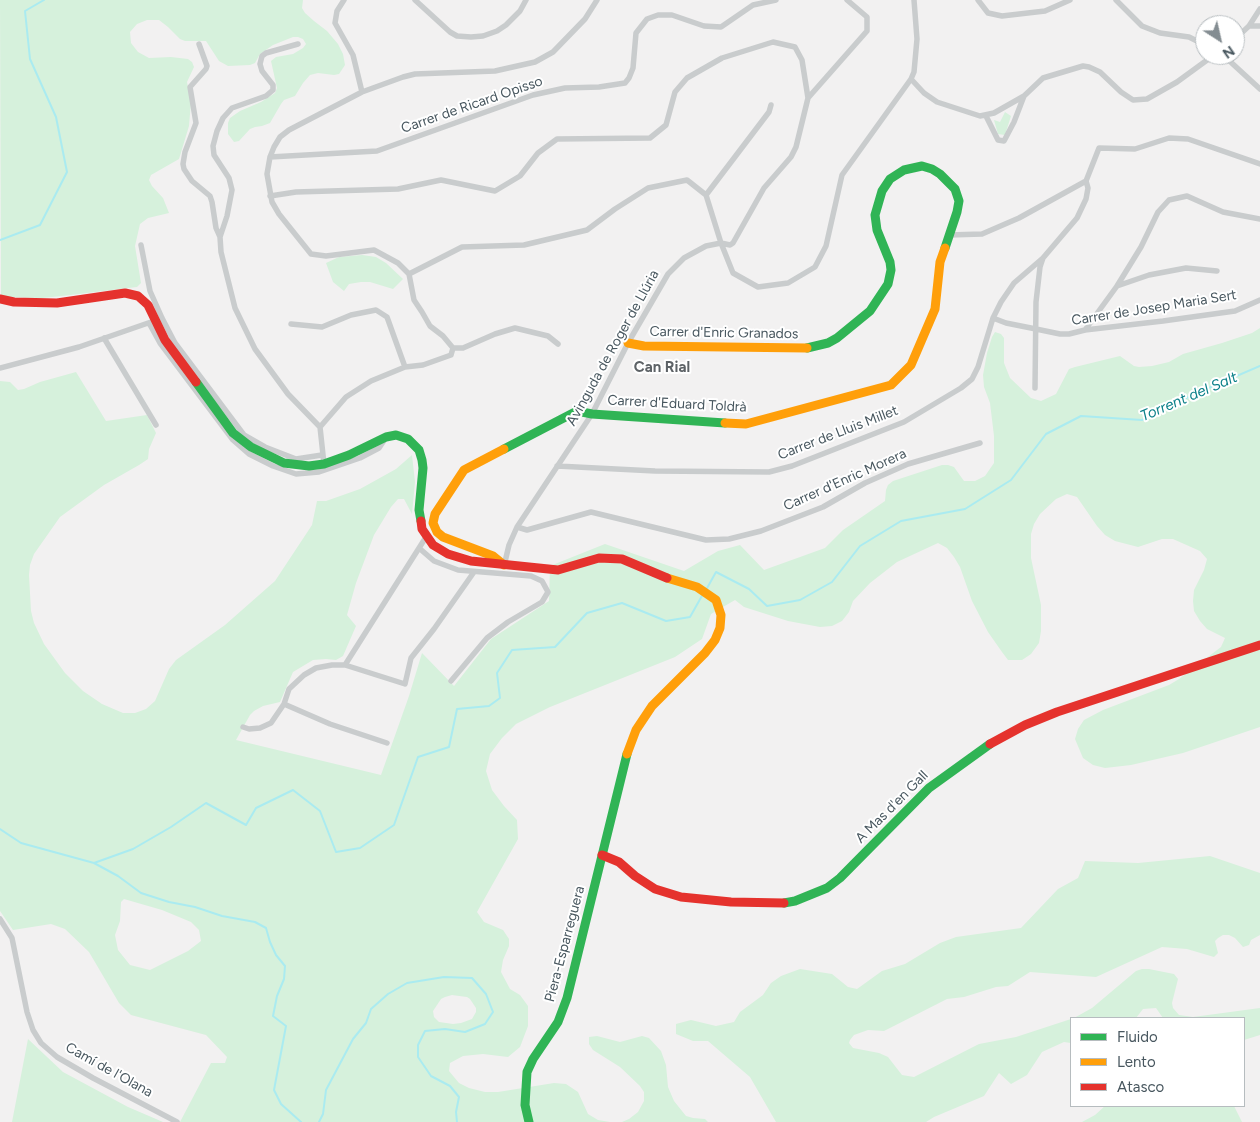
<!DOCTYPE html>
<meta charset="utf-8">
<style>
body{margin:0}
#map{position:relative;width:1260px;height:1122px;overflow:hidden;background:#f2f1f1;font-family:Figtree,sans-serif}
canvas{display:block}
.legend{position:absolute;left:1070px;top:1017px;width:175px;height:90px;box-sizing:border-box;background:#fff;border:1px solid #b6bcbf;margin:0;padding:6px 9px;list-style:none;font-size:15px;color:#48575f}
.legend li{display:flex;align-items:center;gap:10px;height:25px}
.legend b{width:25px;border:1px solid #b6bcbf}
.north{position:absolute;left:1195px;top:15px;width:50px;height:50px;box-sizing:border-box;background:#fff;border:1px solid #b6bcbf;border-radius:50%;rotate:145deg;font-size:14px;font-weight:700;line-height:20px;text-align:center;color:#48575f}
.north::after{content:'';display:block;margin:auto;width:18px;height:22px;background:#848d92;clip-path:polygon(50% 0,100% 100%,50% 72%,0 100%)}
</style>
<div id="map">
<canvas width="1260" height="1122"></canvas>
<ul class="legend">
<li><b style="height:6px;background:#30b455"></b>Fluido</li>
<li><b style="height:6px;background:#ff9f0a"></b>Lento</li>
<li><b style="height:6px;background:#e5322d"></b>Atasco</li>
</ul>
<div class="north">N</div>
</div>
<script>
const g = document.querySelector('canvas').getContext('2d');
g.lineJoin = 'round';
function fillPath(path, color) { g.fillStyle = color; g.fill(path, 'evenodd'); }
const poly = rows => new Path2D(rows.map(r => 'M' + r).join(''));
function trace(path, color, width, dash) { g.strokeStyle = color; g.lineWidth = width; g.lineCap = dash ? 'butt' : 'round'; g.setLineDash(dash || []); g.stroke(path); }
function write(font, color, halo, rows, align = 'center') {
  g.font = font + ' Figtree,sans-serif'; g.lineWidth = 4; g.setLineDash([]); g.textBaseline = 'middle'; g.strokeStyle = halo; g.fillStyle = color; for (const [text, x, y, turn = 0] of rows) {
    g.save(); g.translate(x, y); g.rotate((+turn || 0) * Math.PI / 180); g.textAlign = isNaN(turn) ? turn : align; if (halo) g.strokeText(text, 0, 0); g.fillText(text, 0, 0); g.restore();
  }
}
fillPath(poly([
 [0,0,303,0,302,8,305,13,314,21,327,31,338,44,343,54,345,65,339,74,334,75,318,73,310,75,303,83,295,96,284,100,281,104,270,123,262,126,255,127,250,129,239,141,234,142,228,134,228,123,230,118,240,111,261,102,275,93,277,88,271,61,276,57,293,54,303,48,306,44,303,39,298,37,293,37,273,45,260,54,255,63,250,65,228,66,219,61,206,41,185,41,180,39,168,27,159,20,147,20,137,24,130,32,131,43,138,52,149,58,171,57,188,59,192,62,194,67,187,82,191,102,189,126,179,159,151,175,149,180,152,186,163,198,169,213,148,218,140,224,135,246,141,283,137,287,62,296,42,298,1,297],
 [1005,112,1011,116,1005,135,998,134,994,120,1000,122],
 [362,255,376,257,386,263,403,279,393,289,370,282,361,282,349,284,344,291,333,282,326,263,339,257],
 [1260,328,1260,727,1183,753,1131,765,1105,768,1093,765,1083,758,1075,739,1078,729,1084,720,1103,710,1169,685,1179,679,1221,647,1225,638,1207,629,1200,621,1194,611,1193,601,1194,590,1204,570,1207,559,1200,551,1173,539,1162,539,1138,547,1115,541,1105,535,1097,526,1077,497,1067,494,1056,499,1040,514,1034,524,1031,534,1031,558,1041,605,1041,631,1039,643,1031,654,1022,660,1008,660,1002,652,988,632,972,601,960,567,954,557,947,548,938,543,897,562,870,583,853,601,849,612,842,621,832,626,820,627,788,621,744,607,735,600,711,614,702,639,675,657,550,707,516,724,502,738,490,754,486,771,492,790,504,806,517,820,518,839,477,912,484,922,503,930,509,939,509,946,503,960,501,972,510,989,520,995,528,1006,528,1026,520,1047,508,1057,483,1054,463,1056,450,1063,449,1071,459,1083,469,1088,485,1092,498,1092,554,1083,566,1084,578,1092,588,1114,598,1120,610,1122,180,1122,211,1063,225,1063,227,1057,206,1035,131,1015,119,1003,89,952,65,929,51,924,13,930,0,911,0,381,10,382,18,390,24,389,40,382,76,372,106,421,147,415,156,433,149,449,148,459,139,465,104,485,60,517,34,554,30,565,29,575,31,611,34,623,44,644,65,673,83,691,102,704,123,713,135,713,146,709,155,701,169,669,176,660,225,625,275,581,312,525,317,501,326,501,360,489,396,469,412,455,415,482,412,514,404,499,398,499,391,507,374,535,356,583,347,615,356,626,343,656,336,660,326,659,313,660,293,672,280,702,263,706,254,711,250,715,236,740,381,775,409,696,422,653,454,686,491,639,549,601,550,566,605,544,684,571,718,551,740,545,764,570,825,548,843,530,885,501,886,490,888,485,893,481,942,465,948,465,954,467,964,481,975,481,985,476,994,463,994,436,990,403,984,387,983,375,987,353,992,337,995,332,1001,334,1004,338,1004,363,1010,378,1031,398,1041,401,1056,394,1069,369,1075,367,1120,356,1134,366,1139,367,1152,366,1169,362,1183,354,1222,343,1252,333],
 [124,899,162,910,191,922,199,930,201,941,188,951,150,970,130,965,118,950,115,935,120,921,121,902],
 [452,995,467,997,470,999,476,1008,476,1012,472,1019,461,1023,453,1024,439,1022,434,1017,433,1011,441,999,445,997],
 [1210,856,1260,873,1260,935,1251,940,1249,945,1243,947,1235,938,1229,935,1223,935,1218,938,1215,941,1218,953,1214,957,1187,949,1162,947,1096,977,1030,972,1008,986,996,987,964,997,947,999,884,1031,868,1030,854,1035,850,1040,849,1043,853,1048,879,1053,888,1057,902,1075,914,1077,979,1044,1016,1037,1071,1019,1071,1043,1064,1042,1042,1052,1027,1075,1011,1084,999,1073,984,1096,934,1117,926,1122,776,1122,750,1077,708,1041,693,1041,676,1034,676,1024,691,1020,716,1026,734,1022,740,1012,763,995,771,983,781,976,800,969,832,974,848,987,857,989,882,971,905,964,940,943,956,937,1021,928,1058,889,1078,878,1085,861,1138,863],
 [1142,969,1149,969,1174,974,1178,979,1172,1003,1173,1008,1179,1015,1193,1017,1260,1008,1260,1035,1244,1040,1244,1018,1163,1018,1156,1008,1143,1009,1136,1018,1074,1018,1092,1008,1136,971],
 [597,1036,620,1042,642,1036,649,1038,661,1051,666,1065,668,1087,674,1101,686,1116,693,1118,705,1119,708,1122,622,1122,629,1119,638,1112,644,1101,644,1092,640,1086,620,1067,593,1050,589,1044,589,1037],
 [28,1039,63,1072,128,1107,163,1122,12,1122],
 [1105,1106,1234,1106,1242,1122,1082,1122,1095,1115]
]), '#d6f1dc');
trace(poly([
 [0,240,40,225,67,172,56,117,30,59,25,11,44,0],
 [706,590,716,572,749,589,767,606,800,600,832,582,860,546,901,521,965,509,1011,480,1046,434,1081,416,1142,420,1188,397,1260,366],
 [0,829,21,843,94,863,118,876,141,893,169,902,195,907,222,916,255,922,266,928,270,942,276,955,285,966,284,979,277,996,273,1016,286,1026,274,1090,281,1104,301,1122],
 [94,863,133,849,171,827,206,803,246,825,256,808,293,790,320,811,336,852,360,848,394,825,418,757,449,747,457,709,489,706,500,698,497,673,512,650,555,647,587,613,622,603,666,621,690,617,703,594],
 [319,1122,323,1114,326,1090,353,1039,366,1023,371,1009,388,994,407,983,444,977,472,978,486,994,493,1012,485,1024,465,1032,445,1029,425,1031,418,1045,418,1057,431,1076,450,1086,459,1097,456,1112,457,1122]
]), '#aaebf0', 2);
trace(poly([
 [344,0,337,11,335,23,353,55,362,92],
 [415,0,450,32,457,36,471,37,483,36,497,31,506,25,520,11,526,0],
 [914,0,917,39,914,72,911,79,924,93,937,102,980,116,994,113,1024,96,1043,78,1083,66,1089,67,1100,72,1121,92,1133,100,1147,99,1177,82,1214,55],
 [978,0,988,13,1002,16,1045,11,1070,0],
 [1116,0,1142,26,1160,33,1189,37,1205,45],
 [1249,26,1260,26],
 [1235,39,1249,26,1260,9],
 [199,44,207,66,206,69,190,87,196,123,185,152,183,164,184,169,192,181,210,196,212,202,216,228,220,237,221,252,235,308,255,349,288,394,320,427],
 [1223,55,1260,89],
 [808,98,867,31,867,17,847,0],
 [986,116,998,140,1004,141,1014,122,1024,96],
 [270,157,377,151,533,95,565,88,599,87,625,83,629,78,633,68,636,33,647,19,658,15,672,15,704,26,721,27,753,5,776,0],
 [706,195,769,112,771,105],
 [270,196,296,192,398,189,441,180,495,191,520,176,538,153,557,139,650,138,666,125,675,92,687,78,722,58,773,42,795,47,802,60,808,98,796,147,791,157,764,188,733,243,730,245,721,243,706,246,684,258,668,274,628,343,592,414,517,527,509,545,504,566],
 [949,235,982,234,1019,218,1086,181,1099,148,1135,149,1169,138,1188,139,1260,164],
 [220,237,227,216,232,190,229,178,214,155,213,146,217,131,223,118,232,108,266,96,273,90,273,85,262,71,260,64,262,56,266,53,298,44],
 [141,245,150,291,162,318,175,343,244,435,265,447,296,459,322,455],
 [409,274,462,247,524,245,587,230,615,209,648,188,687,180,706,195,721,243,733,273,758,287,788,283,815,267,826,246,842,175,911,79],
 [1117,286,1149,275,1186,268,1217,271],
 [993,318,1006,323,1036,329,1060,334,1069,334,1085,330,1163,321,1235,311,1260,300],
 [149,323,160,343,233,440,249,454,273,466,296,474,319,472,360,458,379,448,385,439],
 [291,324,322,327,351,315,376,310,387,317,405,367],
 [1085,330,1117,286,1141,247,1158,212,1169,200,1187,196,1223,212,1260,219],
 [104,338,156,425],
 [453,348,463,348,495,334,515,328,548,336,558,344],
 [0,368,79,347,151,322],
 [1035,388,1036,302,1040,267,1043,258,1077,218,1086,199,1088,188,1086,181],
 [324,464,320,427,346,397,371,381,405,367,423,365,451,355,453,348,443,336,430,326,422,312,414,300,409,274,398,263,374,250,326,256,311,254,279,214,272,202,267,174,270,157,274,147,280,137,289,130,362,92,403,77,415,74,495,71,535,62,553,52,585,19,597,0],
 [557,466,655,471,769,472,792,466,904,422,961,388,972,379,978,367,993,318,1001,302,1014,283,1043,258],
 [517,527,527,530,591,512,706,540,729,539,761,531,823,507,865,483,908,464,980,443],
 [419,548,434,561,458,570,531,576,542,581,548,592,542,602,508,622,487,638,451,681],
 [345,665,405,684,411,658,434,629,474,572],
 [284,704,330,724,387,743],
 [243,727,249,729,260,728,271,723,284,704,289,689,304,675,316,668,332,665,345,665,426,537],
 [0,919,12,938,27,1012,33,1030,41,1043,57,1057,93,1078,177,1122]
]), '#c9cccd', 5.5);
trace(poly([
 [807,348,828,343,837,338,870,311,888,284,891,270,890,262,877,230,875,215,882,191,890,179,904,170,922,166,932,169,940,174,955,189,959,201,957,212,945,248],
 [196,382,233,433,251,447,284,463,309,466,324,464,349,455,386,437,396,435,408,439,419,450,422,460,423,468,419,510,421,521],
 [504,449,577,411,592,414,725,423],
 [784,903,795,901,827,888,840,878,929,788,990,744],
 [529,1122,525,1105,527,1072,533,1059,558,1022,567,998,627,754]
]), '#30b455', 9);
trace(poly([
 [628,343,644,346,807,348],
 [725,423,746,424,891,385,911,365,935,309,940,262,945,248],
 [504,565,493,556,443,537,437,532,433,523,435,514,464,470,504,449],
 [627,754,636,730,652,706,705,653,715,640,720,628,721,615,716,600,697,587,667,578]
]), '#ff9f0a', 9);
trace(poly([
 [0,299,14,302,57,303,125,293,138,296,148,305,165,340,196,382],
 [421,521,422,529,433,545,448,554,471,561,558,570,599,558,622,559,667,578],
 [990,744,1025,725,1057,712,1260,645],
 [602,855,619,862,635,876,655,889,681,897,731,902,784,903]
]), '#e5322d', 9);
write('14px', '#48575f', '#fff', [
 ["Carrer de Ricard Opisso",472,105,-19],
 ["Carrer de Josep Maria Sert",1154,308,-9],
 ["Carrer d'Enric Granados",724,333,1],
 ["Avinguda de Roger de Llúria",613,348,-61],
 ["Carrer d'Eduard Toldrà",677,404,3],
 ["Carrer de Lluis Millet",838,433,-21],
 ["Carrer d'Enric Morera",845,480,-24],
 ["A Mas d'en Gall",892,807,-45],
 ["Piera-Esparreguera",565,944,-75],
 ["Camí de l'Olana",109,1070,29]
]);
write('bold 15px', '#5d6266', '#fff', [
 ["Can Rial",662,368]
]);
write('italic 15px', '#0b8089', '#fff', [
 ["Torrent del Salt",1189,397,-23]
]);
</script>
